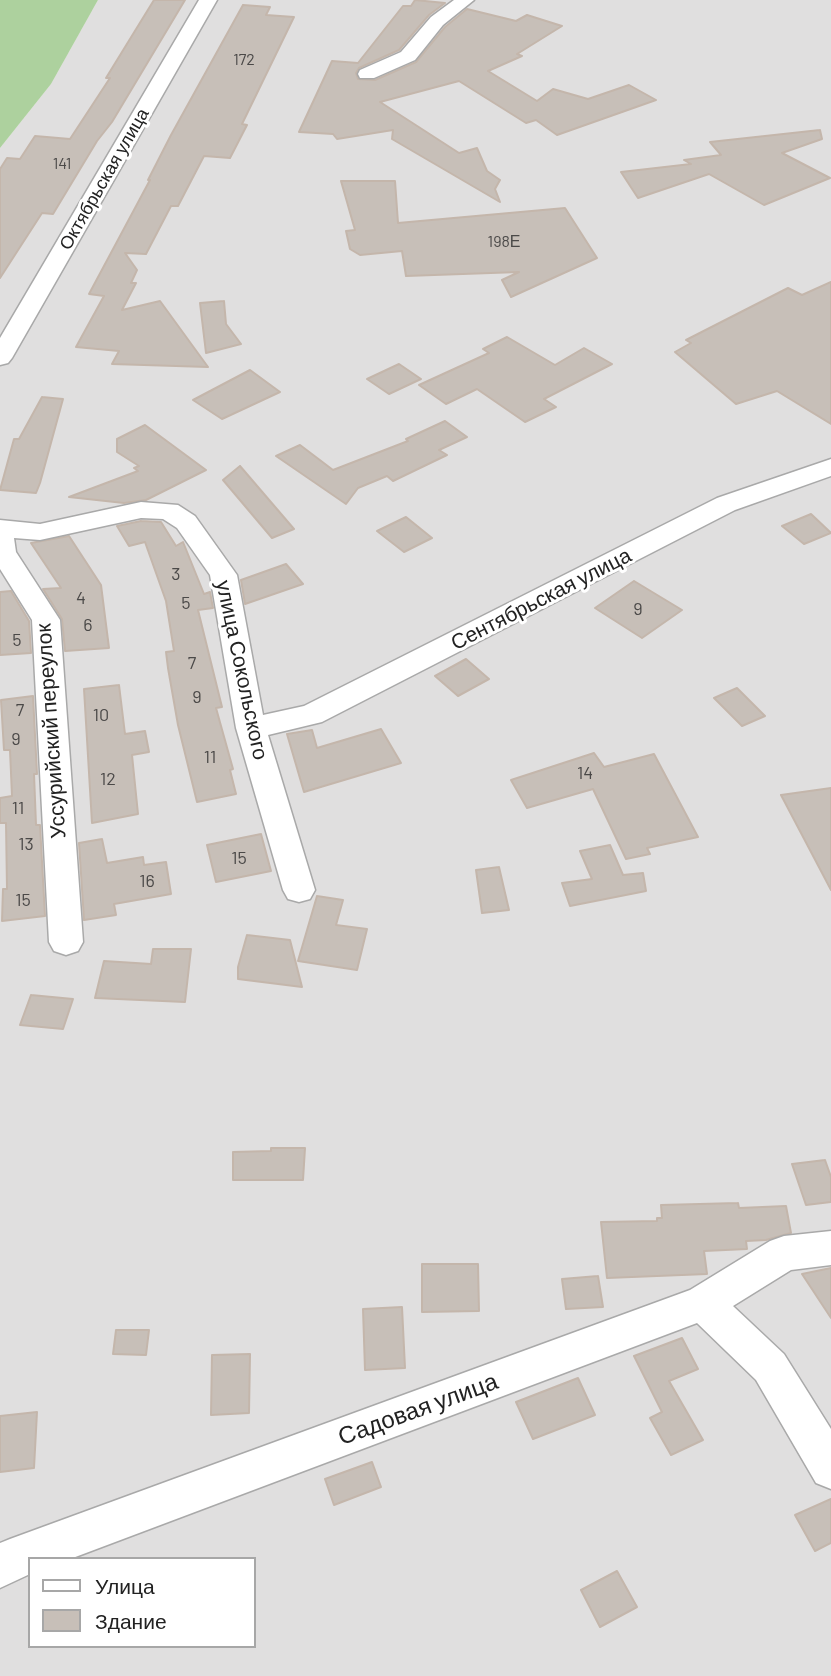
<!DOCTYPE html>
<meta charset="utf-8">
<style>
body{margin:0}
#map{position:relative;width:831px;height:1676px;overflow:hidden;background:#f2efe9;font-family:Barlow,sans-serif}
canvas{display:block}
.legend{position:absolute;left:28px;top:1557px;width:228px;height:91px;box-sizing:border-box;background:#fff;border:2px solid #a7a7a7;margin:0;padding:9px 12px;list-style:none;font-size:21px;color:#222}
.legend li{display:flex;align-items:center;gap:14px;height:35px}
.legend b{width:35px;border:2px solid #a7a7a7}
</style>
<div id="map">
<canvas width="831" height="1676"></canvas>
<ul class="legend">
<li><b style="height:9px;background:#fff"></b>Улица</li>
<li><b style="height:19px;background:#c7bfb8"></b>Здание</li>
</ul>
</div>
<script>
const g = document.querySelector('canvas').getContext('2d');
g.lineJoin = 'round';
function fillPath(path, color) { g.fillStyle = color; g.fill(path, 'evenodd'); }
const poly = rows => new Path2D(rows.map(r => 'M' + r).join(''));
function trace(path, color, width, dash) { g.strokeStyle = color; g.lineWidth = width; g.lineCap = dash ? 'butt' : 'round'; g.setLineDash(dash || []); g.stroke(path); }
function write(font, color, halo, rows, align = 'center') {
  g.font = font + ' Barlow,sans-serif'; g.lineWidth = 6; g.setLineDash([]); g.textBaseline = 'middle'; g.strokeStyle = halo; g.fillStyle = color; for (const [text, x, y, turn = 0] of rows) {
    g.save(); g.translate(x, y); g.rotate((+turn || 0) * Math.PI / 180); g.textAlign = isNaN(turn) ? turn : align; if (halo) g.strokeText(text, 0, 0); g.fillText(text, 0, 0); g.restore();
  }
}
fillPath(poly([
 [98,0,831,0,831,1676,0,1676,0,148,51,84],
 [30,1559,254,1559,254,1646,30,1646]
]), '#e0dfdf');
fillPath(poly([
 [0,0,98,0,51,84,0,148]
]), '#add19e');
const building = poly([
 [154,0,185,0,112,122,97,141,53,214,42,213,0,278,0,169,7,158,20,159,35,136,70,139,110,78,106,78,154,0],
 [415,0,445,3,429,15,399,50,359,68,356,73,358,79,375,80,416,62,445,27,467,9,516,21,527,15,562,26,517,54,522,56,488,71,537,101,553,89,588,99,629,85,656,100,557,135,536,120,526,123,459,81,380,102,459,153,477,148,487,171,500,180,495,189,500,202,392,139,393,130,337,139,333,134,299,132,332,61,358,63,403,6,411,6,415,0],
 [243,5,270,7,266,15,294,17,242,124,247,125,230,158,204,156,178,206,171,206,146,254,125,253,137,270,131,283,136,283,122,310,160,301,208,367,112,364,119,351,76,347,104,296,89,294,150,180,148,180,171,135,243,5],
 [820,130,822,139,782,153,830,178,764,205,709,174,638,198,621,172,691,164,684,160,721,155,710,142,820,130],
 [341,181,395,181,398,223,565,208,597,258,511,297,502,280,519,272,406,276,402,251,360,255,350,249,346,231,355,230,341,181],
 [831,282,831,424,777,391,736,404,675,352,691,343,686,340,788,288,802,295,831,282],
 [224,301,226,324,241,344,206,353,200,303,224,301],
 [507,337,555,365,584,348,612,364,544,399,556,407,525,422,477,389,446,404,419,385,489,353,483,349,507,337],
 [399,364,421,379,389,394,367,379,399,364],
 [250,370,280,392,222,419,193,400,250,370],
 [42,397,63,399,40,483,36,493,0,490,14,439,19,439,42,397],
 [445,421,467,437,439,450,447,455,393,481,387,476,358,488,346,504,276,456,300,445,333,470,408,441,406,439,445,421],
 [145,425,206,470,146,500,124,503,69,497,138,471,134,468,139,466,117,452,117,439,145,425],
 [240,466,294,529,272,538,223,480,240,466],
 [811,514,831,533,804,544,782,526,811,514],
 [406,517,432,538,404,552,377,531,406,517],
 [141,521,161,522,176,546,183,542,204,594,210,592,213,608,198,610,222,707,216,708,233,769,230,770,236,794,197,802,178,725,168,668,166,652,174,651,166,601,145,542,129,546,117,526,141,521],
 [69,536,101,585,109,648,65,651,62,619,43,589,61,588,31,543,69,536],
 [286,564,303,584,245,604,241,580,286,564],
 [634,581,682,610,642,638,595,608,634,581],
 [11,591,29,621,31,653,0,655,0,592,11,591],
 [466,659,489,679,458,696,435,676,466,659],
 [119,685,125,734,145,731,149,752,132,755,138,814,92,823,84,689,119,685],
 [737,688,765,716,742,726,714,698,737,688],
 [33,696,37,774,34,774,36,825,40,825,45,916,2,921,3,889,7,889,6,823,0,823,0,798,12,796,10,750,4,750,1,700,33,696],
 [381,729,401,763,304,792,287,734,312,730,317,748,381,729],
 [594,753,604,767,654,754,698,837,647,848,650,854,626,859,593,789,527,808,511,780,594,753],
 [831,788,831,890,781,795,831,788],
 [261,834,271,871,216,882,207,845,261,834],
 [102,839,107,863,143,857,144,865,166,862,171,894,114,904,116,915,84,920,79,843,102,839],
 [610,845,623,875,643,873,646,891,570,906,562,883,592,879,580,851,610,845],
 [499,867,509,910,482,913,476,870,499,867],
 [317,896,343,900,336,925,367,929,357,970,298,961,317,896],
 [247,935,290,940,302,987,238,979,238,967,247,935],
 [153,949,191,949,185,1002,95,998,104,961,151,964,153,949],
 [31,995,73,999,63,1029,20,1025,31,995],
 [271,1148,305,1148,303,1180,233,1180,233,1152,271,1151,271,1148],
 [825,1160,831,1177,831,1202,806,1205,792,1164,825,1160],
 [738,1203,739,1208,786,1206,791,1233,766,1240,746,1241,747,1249,704,1251,707,1274,607,1278,601,1222,657,1221,657,1218,662,1218,661,1205,738,1203],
 [422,1264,478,1264,479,1311,422,1312,422,1264],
 [831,1268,831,1318,802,1274,831,1268],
 [598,1276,603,1307,566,1309,562,1279,598,1276],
 [402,1307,405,1368,365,1370,363,1309,402,1307],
 [116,1330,149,1330,146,1355,113,1354,116,1330],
 [682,1338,698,1369,669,1381,703,1440,671,1455,650,1418,662,1412,634,1356,682,1338],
 [250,1354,249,1413,211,1415,212,1355,250,1354],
 [578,1378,595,1415,533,1439,516,1402,578,1378],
 [37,1412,34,1468,0,1472,0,1416,37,1412],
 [372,1462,381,1487,334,1505,325,1479,372,1462],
 [831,1499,831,1543,815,1551,795,1515,831,1499],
 [617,1571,637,1607,600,1627,581,1590,617,1571]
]);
fillPath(building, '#c7bfb8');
trace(building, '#c4b6ab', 2);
const minor = poly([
 [199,0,217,0,12,358,8,363,0,365,0,338,199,0],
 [454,0,474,0,443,25,415,60,374,78,360,78,358,74,360,70,401,52,431,17,454,0],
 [831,459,831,476,735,510,322,722,268,735,315,890,310,899,299,902,288,899,283,890,236,728,210,575,177,528,163,519,141,518,40,540,14,538,16,552,60,620,83,942,78,951,66,955,54,951,49,942,32,620,0,569,0,520,40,524,141,502,178,505,195,516,237,575,263,715,304,706,717,498,831,459],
 [831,1231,831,1265,791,1270,733,1306,784,1354,831,1429,831,1489,816,1483,756,1380,697,1323,70,1559,30,1559,30,1574,0,1588,0,1543,10,1539,690,1290,770,1241,784,1236,831,1231]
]);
trace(minor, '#a9a9a9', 3);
fillPath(minor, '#fff');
write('16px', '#4b4948', null, [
 ["172",244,60],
 ["141",62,164],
 ["198Е",504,242]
]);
write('18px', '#222', '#fff', [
 ["Октябрьская улица",104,179,-60]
]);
write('18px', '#4b4948', null, [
 ["3",176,574],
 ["4",81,598],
 ["5",186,603],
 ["9",638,609],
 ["6",88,625],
 ["5",17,640],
 ["7",192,663],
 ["9",197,697],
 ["7",20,710],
 ["10",101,715],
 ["9",16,739],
 ["11",210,757],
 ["14",585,773],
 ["12",108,779],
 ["11",18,808],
 ["13",26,844],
 ["15",239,858],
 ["16",147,881],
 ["15",23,900]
]);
write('21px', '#222', '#fff', [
 ["Сентябрьская улица",541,599,-27],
 ["улица Сокольского",242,670,78],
 ["Уссурийский переулок",51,731,-94]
]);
write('24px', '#222', '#fff', [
 ["Садовая улица",418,1409,-20]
]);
</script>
